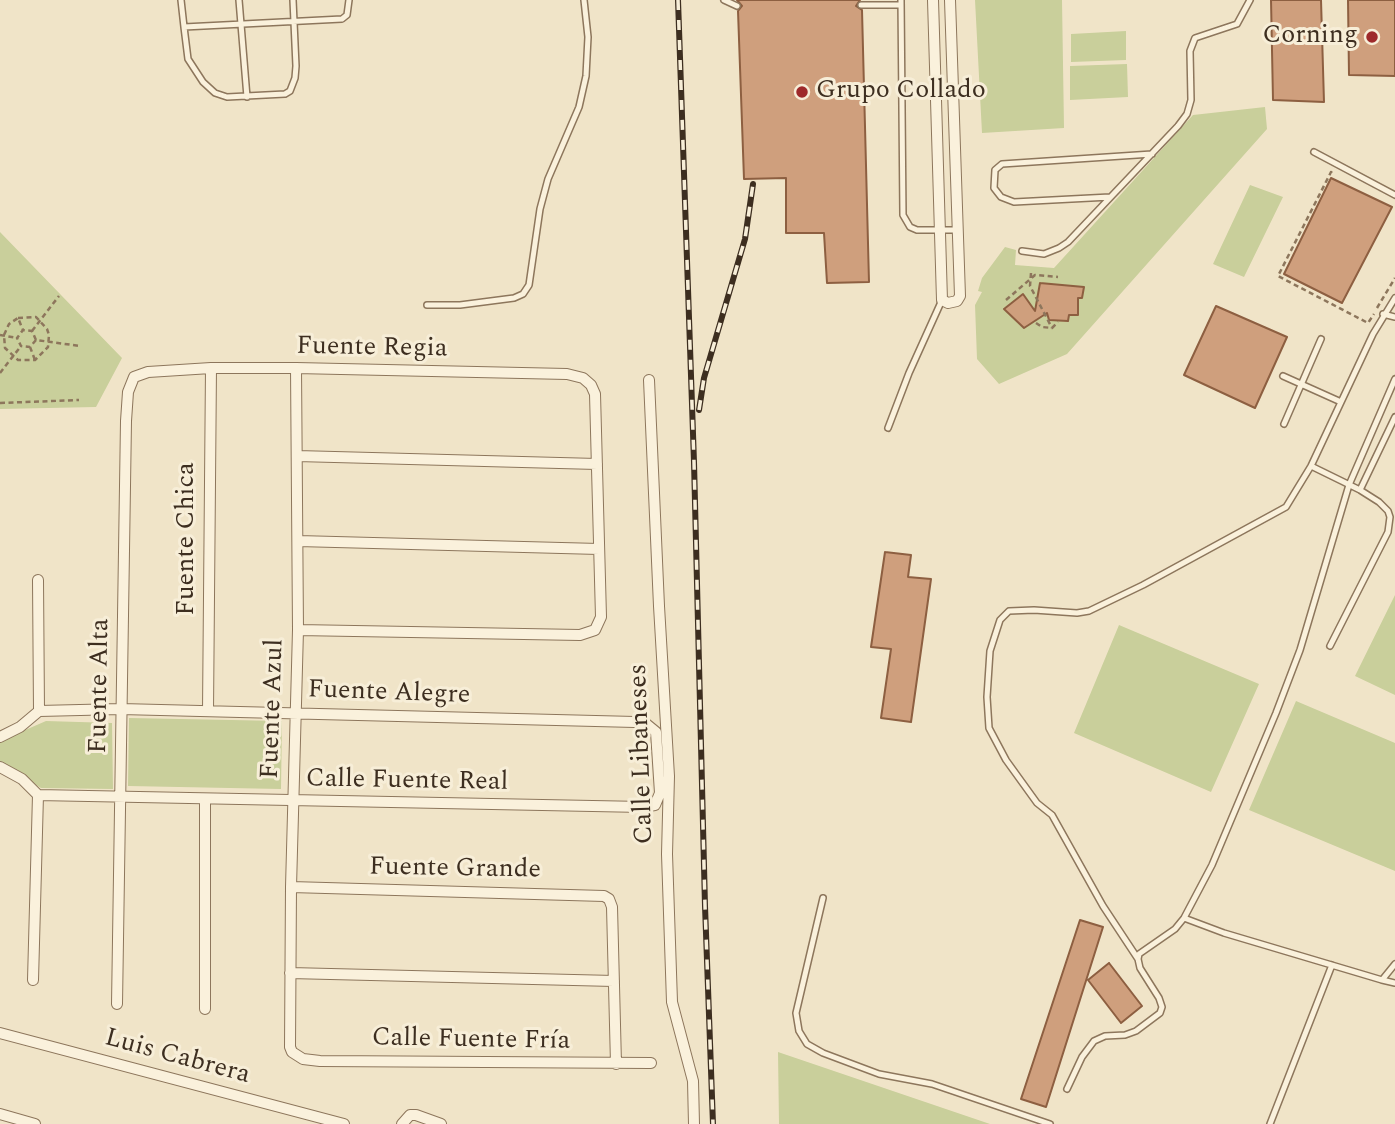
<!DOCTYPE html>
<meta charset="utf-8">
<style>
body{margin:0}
canvas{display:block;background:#f0e4c8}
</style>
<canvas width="1395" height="1124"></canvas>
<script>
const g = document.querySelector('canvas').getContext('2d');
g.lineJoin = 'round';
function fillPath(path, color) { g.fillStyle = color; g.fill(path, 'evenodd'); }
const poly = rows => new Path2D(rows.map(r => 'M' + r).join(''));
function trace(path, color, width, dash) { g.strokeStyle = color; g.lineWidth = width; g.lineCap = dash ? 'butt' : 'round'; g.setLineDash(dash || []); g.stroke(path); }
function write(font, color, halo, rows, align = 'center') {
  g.font = font + ' Spectral,serif'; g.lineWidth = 6; g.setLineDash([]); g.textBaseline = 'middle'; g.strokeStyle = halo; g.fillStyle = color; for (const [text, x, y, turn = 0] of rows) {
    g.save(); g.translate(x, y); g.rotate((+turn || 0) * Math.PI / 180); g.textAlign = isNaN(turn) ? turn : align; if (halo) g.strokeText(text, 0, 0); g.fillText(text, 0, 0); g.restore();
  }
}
fillPath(poly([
 [975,0,1062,0,1064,128,982,133],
 [1126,31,1126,60,1071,62,1071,34],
 [1127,64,1128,97,1070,100,1070,66],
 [1265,107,1267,129,1067,354,999,384,977,359,975,305,982,292,978,291,982,278,1005,247,1016,250,1015,265,1054,268,1193,115],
 [1250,185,1283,197,1244,277,1213,264],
 [0,232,122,358,96,407,0,409],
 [1395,595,1395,695,1355,676],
 [1119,625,1259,684,1211,792,1074,733],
 [1296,701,1395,743,1395,871,1249,810],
 [129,718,282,721,281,789,128,786],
 [46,721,112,723,113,789,41,788,0,762,0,741],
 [778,1052,990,1124,779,1124]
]), '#c9cf9b');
const building = poly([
 [737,0,860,0,856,6,862,10,869,282,827,283,824,233,786,233,786,178,744,179,738,11,742,6,737,0],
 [1271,0,1321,0,1324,102,1273,100,1271,0],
 [1348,0,1395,0,1395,76,1349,75,1348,0],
 [1331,178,1392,207,1342,303,1284,274,1331,178],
 [1040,283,1084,287,1082,298,1078,298,1078,315,1069,315,1068,321,1049,320,1047,313,1024,328,1004,309,1023,294,1035,311,1040,283],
 [1216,306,1287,337,1255,408,1184,375,1216,306],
 [885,552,911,555,908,577,931,579,911,722,881,718,891,649,871,647,885,552],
 [1080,920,1103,927,1046,1107,1021,1099,1080,920],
 [1109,963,1142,1006,1121,1023,1088,980,1109,963]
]);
fillPath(building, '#cf9f7d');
trace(building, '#8d5f41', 2);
const lane = poly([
 [181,0,184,27,342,19,347,15,349,0],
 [239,0,247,97],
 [724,0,737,6],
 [901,0,903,215,910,227,917,230,957,230],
 [861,5,901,5],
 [184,27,188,59,203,82,215,93,227,97,285,94,290,91,295,78,296,66,293,0],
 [1314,152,1395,195],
 [1110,197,1014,202,1001,197,994,188,995,170,1002,164,1152,154],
 [1022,251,1044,254,1059,248,1068,242,1178,126,1187,114,1191,100,1190,51,1195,38,1237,24,1250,0],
 [427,305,460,305,514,298,523,294,529,285,540,209,548,179,579,107,586,76,588,37,584,0],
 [1383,314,1395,317],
 [1283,376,1341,402],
 [1284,424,1321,339],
 [888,428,909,373,942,300],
 [1311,466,1360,490,1379,502,1388,511,1390,517,1388,532,1330,646],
 [1360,490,1395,417],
 [823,898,796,1013,799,1031,807,1044,823,1053,879,1074,932,1084,1050,1124],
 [1184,918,1224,933,1382,980,1395,964],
 [1138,959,1103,906,1052,815,1037,803,1006,760,989,728,987,697,990,651,1000,620,1009,611,1034,610,1077,613,1089,611,1143,585,1286,507,1311,466,1373,334,1395,298],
 [1382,980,1395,983],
 [1067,1089,1082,1057,1094,1041,1105,1036,1125,1035,1136,1031,1160,1013,1162,1007,1159,998,1140,968,1138,959,1139,954,1175,929,1184,918,1212,865,1276,713,1300,650,1349,485,1395,379],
 [1270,1124,1332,965]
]);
const street = poly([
 [933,0,942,300,948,303,957,301,960,296,950,0],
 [296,368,298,630,291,887,290,1047,292,1052,303,1059,320,1061,651,1063],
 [649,380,659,606,669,776,667,854,672,1002,693,1081,694,1124],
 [297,456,597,464],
 [298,541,599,549],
 [38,580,39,711],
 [208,711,211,368],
 [0,737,20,727,39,711,121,709,635,722,645,723,656,732,660,793,655,805,643,807,38,795,22,779,0,767],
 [291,887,604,896,609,899,612,907,616,1064],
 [290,973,614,981],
 [33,980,38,795],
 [117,1004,126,421,128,392,134,377,148,372,211,368,296,368,567,374,583,378,591,385,595,394,601,617,595,630,580,635,298,630],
 [205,1009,205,800],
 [0,1033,344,1124],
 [0,1114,35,1124],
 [402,1124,410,1115,416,1115,441,1124]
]);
trace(lane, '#8d765c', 8);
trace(street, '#8d765c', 12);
trace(poly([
 [1332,173,1331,172,1278,276,1368,323,1374,314],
 [1031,273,1030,286,1052,328],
 [1006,300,1035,275,1058,277],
 [1377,308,1395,278],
 [18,318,36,317,47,329,49,335,48,347,35,360,18,360,5,348,4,335,9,324,18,318,23,330],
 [1036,323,1042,327,1052,328,1058,322],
 [32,331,59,296],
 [0,335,17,338],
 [36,340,30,347,21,346,17,338,23,330,32,331,36,340,80,346],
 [30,347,35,360],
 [0,373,21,346],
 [0,403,79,400]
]), '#8d765c', 2.5, [5, 3.5]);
trace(lane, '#faf1dc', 5);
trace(street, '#faf1dc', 10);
const rail = poly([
 [678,0,694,462,705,906,713,1124],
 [699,410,704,378,745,239,753,184]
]);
trace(rail, '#3d2e20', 6);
trace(rail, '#f7eed8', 3.5, [10]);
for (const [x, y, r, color] of [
 [1372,37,7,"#9e2a2b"],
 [802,92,7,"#9e2a2b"]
]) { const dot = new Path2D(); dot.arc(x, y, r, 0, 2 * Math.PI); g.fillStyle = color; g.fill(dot); trace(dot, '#f7eed8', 2.5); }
write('26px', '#3d2e20', '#f7eed8', [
 ["Corning",1358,37],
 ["Grupo Collado",816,92,"left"]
], 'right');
write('26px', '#3d2e20', '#f7eed8', [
 ["Fuente Regia",372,349,1],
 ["Fuente Chica",188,539,-90],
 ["Fuente Alta",101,686,-89],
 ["Fuente Alegre",389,694,2],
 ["Fuente Azul",274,709,-88],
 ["Calle Libaneses",643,754,-92],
 ["Calle Fuente Real",407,782,1],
 ["Fuente Grande",455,870,1],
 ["Calle Fuente Fría",471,1041,1],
 ["Luis Cabrera",177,1058,15]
]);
</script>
